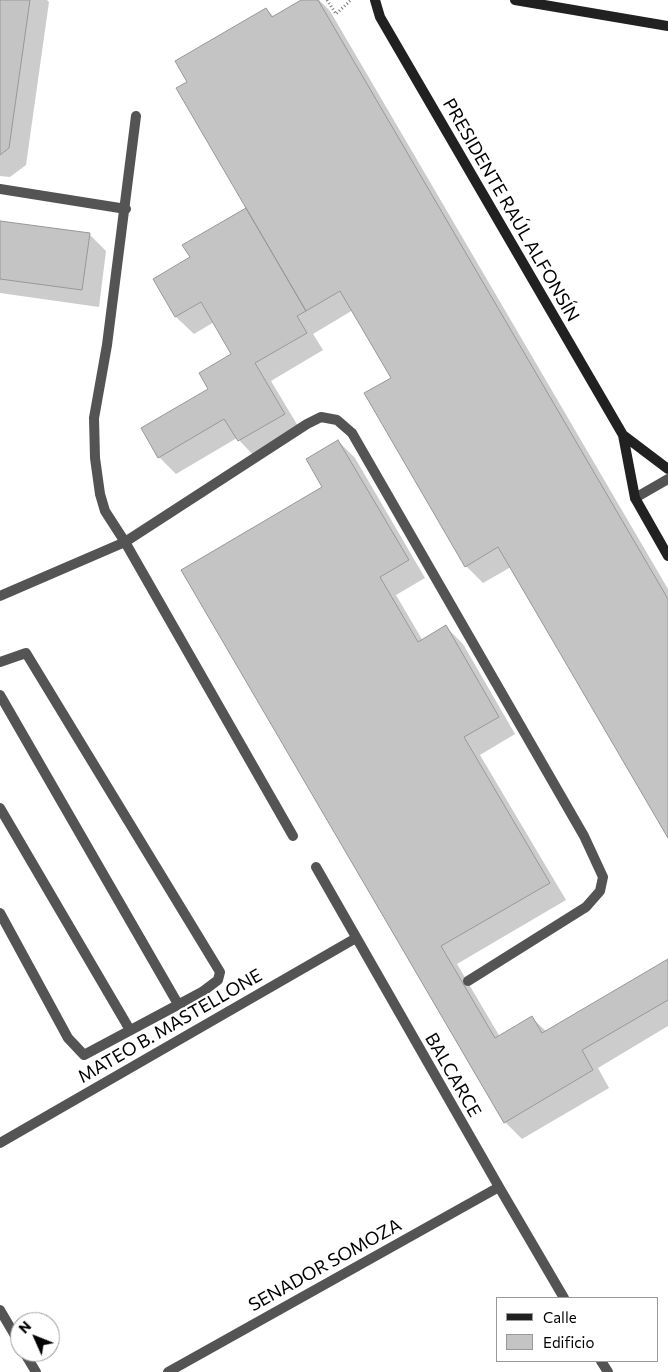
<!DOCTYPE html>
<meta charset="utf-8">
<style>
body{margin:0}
#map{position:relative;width:668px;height:1372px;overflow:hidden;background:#fff;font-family:Commissioner,sans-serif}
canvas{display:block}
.legend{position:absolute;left:496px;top:1297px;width:162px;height:65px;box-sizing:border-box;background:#fff;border:1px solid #999;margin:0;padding:6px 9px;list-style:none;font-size:15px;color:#000}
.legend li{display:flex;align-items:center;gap:10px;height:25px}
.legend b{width:25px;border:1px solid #999}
.north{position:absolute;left:10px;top:1312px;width:50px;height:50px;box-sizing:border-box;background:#fff;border:1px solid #999;border-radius:50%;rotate:314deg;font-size:14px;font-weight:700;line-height:20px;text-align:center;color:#000}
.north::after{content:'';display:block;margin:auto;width:18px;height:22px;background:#000;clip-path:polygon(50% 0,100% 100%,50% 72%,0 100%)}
</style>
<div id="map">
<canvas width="668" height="1372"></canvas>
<ul class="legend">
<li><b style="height:6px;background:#212121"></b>Calle</li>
<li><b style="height:14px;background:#c4c4c4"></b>Edificio</li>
</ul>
<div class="north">N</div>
</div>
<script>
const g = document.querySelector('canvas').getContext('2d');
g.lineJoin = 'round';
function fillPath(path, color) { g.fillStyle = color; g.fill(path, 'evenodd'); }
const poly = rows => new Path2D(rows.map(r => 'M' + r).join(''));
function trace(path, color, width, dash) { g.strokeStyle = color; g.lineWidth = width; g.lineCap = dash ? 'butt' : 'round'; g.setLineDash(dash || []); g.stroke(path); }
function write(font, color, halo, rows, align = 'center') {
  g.font = font + ' Commissioner,sans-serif'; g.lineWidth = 5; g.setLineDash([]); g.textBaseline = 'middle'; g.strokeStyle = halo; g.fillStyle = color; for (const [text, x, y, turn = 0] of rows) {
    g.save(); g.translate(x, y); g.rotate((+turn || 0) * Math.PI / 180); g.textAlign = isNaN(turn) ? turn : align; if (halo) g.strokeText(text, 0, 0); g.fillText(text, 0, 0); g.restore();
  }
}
fillPath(poly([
 [0,0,47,0,49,2,26,165,10,177,0,176],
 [303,0,319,0,330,11,668,589,668,836,511,567,483,583,466,566,392,378,353,310,313,334,323,350,271,381,301,431,256,458,237,438,176,474,159,457,209,389,233,354,214,322,194,334,176,317,154,279,191,257,248,208,189,82,266,9,274,17],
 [0,222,89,234,106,251,99,307,0,293],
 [338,441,355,458,425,578,396,595,423,641,446,627,463,644,515,734,480,755,566,900,457,964,500,1037,532,1018,547,1032,668,961,668,1026,598,1068,609,1088,522,1139,505,1122,182,571,324,487]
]), '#0003');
const building = poly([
 [0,0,30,0,9,148,0,155,0,0],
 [301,0,318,0,668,599,668,838,498,547,465,567,364,393,391,378,340,291,306,311,176,88,187,82,175,61,266,8,272,17,301,0],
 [246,208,306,311,297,316,307,333,255,363,285,414,238,441,224,419,158,458,141,428,208,389,199,373,231,354,201,302,175,317,153,279,190,257,182,245,246,208],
 [0,221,90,233,82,290,0,279,0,221],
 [338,440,409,560,380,577,418,642,446,625,499,717,464,737,550,883,441,946,495,1038,532,1016,542,1033,668,959,668,1000,582,1050,593,1070,504,1123,181,570,322,487,306,459,338,440]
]);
fillPath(building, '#c4c4c4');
trace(building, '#989898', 1);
trace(poly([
 [327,0,336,14,351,0]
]), '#767676', 3, [1, 2.5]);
trace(poly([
 [136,116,107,345,94,418,95,458,100,494,105,511,125,542,293,836],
 [0,189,126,209],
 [125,542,307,424,321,417,337,420,352,433,584,836,603,877,600,891,586,907,468,981],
 [0,662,26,653,220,972,218,980,202,992,84,1055,68,1038,0,913],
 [0,695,178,1004],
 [0,808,130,1030]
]), '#545454', 10);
trace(poly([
 [635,498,668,479],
 [0,596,125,542],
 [316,867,499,1187,564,1298],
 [0,1143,356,938],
 [601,1361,608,1372],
 [168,1372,499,1187]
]), '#545454', 10);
trace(poly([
 [0,1310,20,1344],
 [24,1352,36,1372]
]), '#545454', 10);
trace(poly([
 [375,0,380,17,623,435,635,498,668,556],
 [515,0,668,26],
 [623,435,668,469]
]), '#212121', 10);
write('18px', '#000', '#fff', [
 ["PRESIDENTE RAÚL ALFONSÍN",511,210,60],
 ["MATEO B. MASTELLONE",170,1026,-30],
 ["BALCARCE",453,1075,60],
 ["SENADOR SOMOZA",325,1265,-29]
]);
</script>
